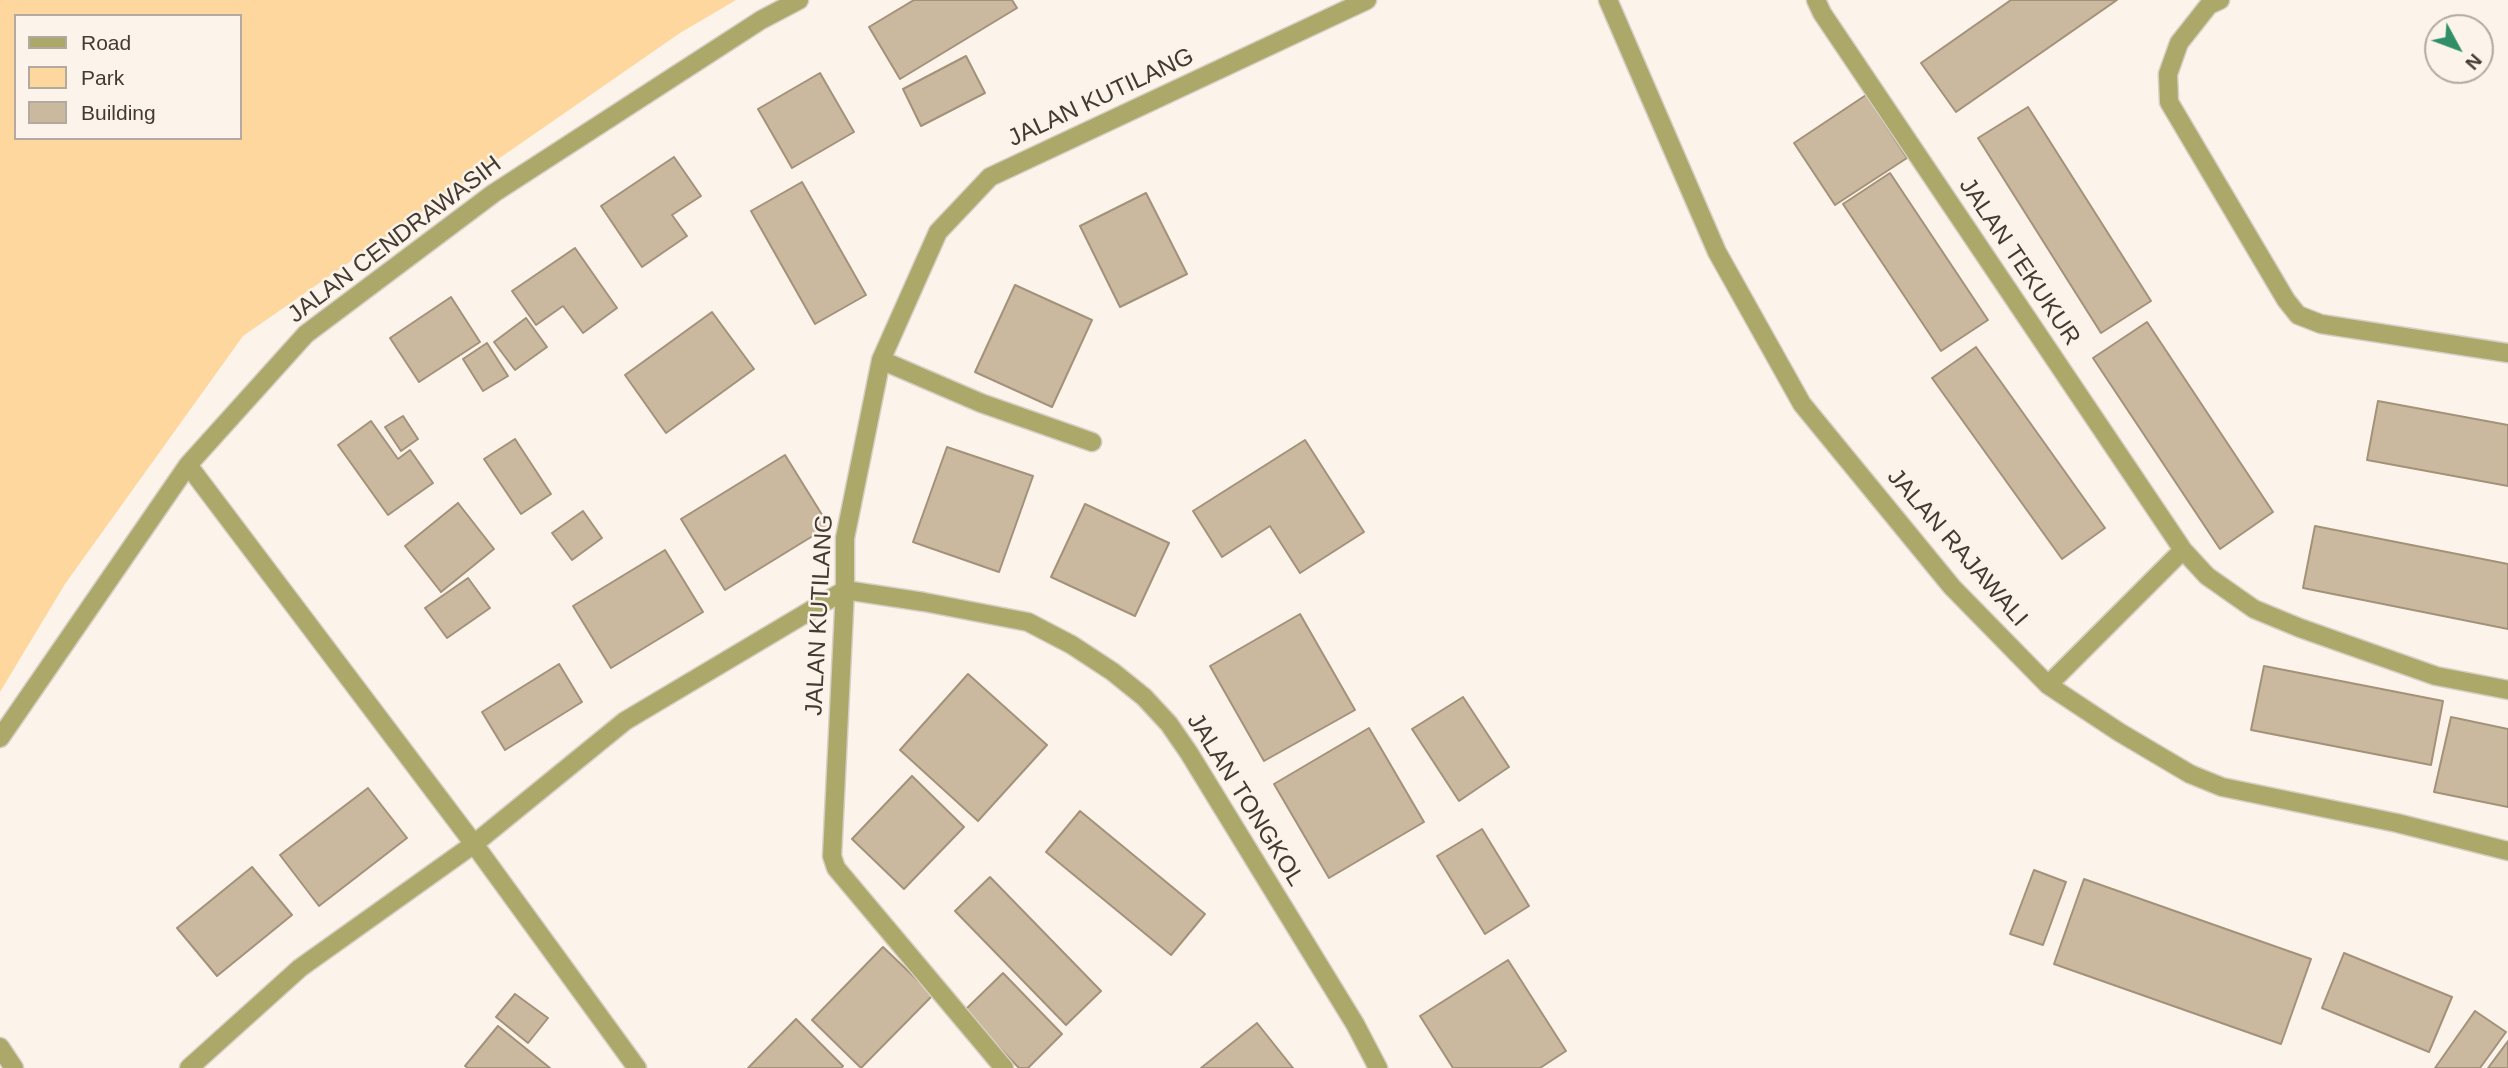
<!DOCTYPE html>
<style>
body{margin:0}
#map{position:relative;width:2508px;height:1068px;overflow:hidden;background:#fcf4ea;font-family:Helvetica,sans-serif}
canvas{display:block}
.legend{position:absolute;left:14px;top:14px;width:228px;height:126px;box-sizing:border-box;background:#fcf4ea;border:2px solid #b2aaa0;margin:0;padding:9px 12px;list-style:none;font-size:21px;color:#433b31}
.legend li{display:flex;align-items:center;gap:14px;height:35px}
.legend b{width:35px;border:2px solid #b2aaa0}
.north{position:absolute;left:2424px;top:14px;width:70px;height:70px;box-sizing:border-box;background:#fcf4ea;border:2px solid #b2aaa0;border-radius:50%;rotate:131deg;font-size:19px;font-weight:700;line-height:28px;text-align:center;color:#433b31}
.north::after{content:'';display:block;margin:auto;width:24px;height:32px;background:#308f67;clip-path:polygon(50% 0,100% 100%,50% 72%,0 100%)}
</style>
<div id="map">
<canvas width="2508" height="1068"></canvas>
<ul class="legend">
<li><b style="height:9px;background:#aca869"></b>Road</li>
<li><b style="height:19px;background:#fed79e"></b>Park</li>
<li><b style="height:19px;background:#cab89f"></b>Building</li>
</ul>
<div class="north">N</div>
</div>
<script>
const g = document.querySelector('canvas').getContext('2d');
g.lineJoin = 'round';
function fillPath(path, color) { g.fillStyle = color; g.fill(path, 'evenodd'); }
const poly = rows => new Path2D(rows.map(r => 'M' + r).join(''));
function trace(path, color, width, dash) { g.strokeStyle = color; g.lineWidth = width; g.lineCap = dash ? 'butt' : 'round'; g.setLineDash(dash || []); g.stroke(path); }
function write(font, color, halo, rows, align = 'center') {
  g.font = font + ' Helvetica,sans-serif'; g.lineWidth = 5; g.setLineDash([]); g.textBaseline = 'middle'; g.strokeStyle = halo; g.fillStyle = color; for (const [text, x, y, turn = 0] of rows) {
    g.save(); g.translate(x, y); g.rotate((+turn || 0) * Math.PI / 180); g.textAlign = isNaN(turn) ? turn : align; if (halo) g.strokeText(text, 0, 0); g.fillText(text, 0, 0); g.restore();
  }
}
fillPath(poly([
 [0,0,736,0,680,33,243,336,65,584,0,692],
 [16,16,240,16,240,138,16,138]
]), '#fed79e');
const building = poly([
 [914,0,1012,0,1017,8,900,79,869,27,914,0],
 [2011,0,2117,0,1956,112,1921,63,2011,0],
 [966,56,985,93,921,126,903,89,966,56],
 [820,73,854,132,792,168,758,109,820,73],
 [1866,95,1907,158,1835,205,1794,143,1866,95],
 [2028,107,2151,301,2101,333,1978,138,2028,107],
 [674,157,701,196,672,215,687,236,642,267,601,206,674,157],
 [1890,173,1988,320,1941,351,1843,204,1890,173],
 [802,182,866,295,815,324,751,211,802,182],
 [1146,193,1187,274,1120,307,1080,226,1146,193],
 [575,248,617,308,583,333,563,306,536,325,512,291,575,248],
 [1015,285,1092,320,1052,407,975,372,1015,285],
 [451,297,480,342,419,382,390,338,451,297],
 [712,312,754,369,666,433,625,375,712,312],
 [526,318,547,347,515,370,494,342,526,318],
 [2147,322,2273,512,2220,549,2093,358,2147,322],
 [487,343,508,376,483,391,463,359,487,343],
 [1976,347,2105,528,2062,559,1932,378,1976,347],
 [2378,401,2508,425,2508,486,2367,460,2378,401],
 [403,416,418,439,401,451,385,427,403,416],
 [371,421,398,459,410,450,433,483,388,515,338,445,371,421],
 [515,439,551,494,521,514,484,459,515,439],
 [1305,440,1364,532,1300,573,1270,526,1222,557,1193,511,1305,440],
 [947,447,1033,476,999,572,913,542,947,447],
 [785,455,829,526,725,590,681,519,785,455],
 [458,503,494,549,441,592,405,546,458,503],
 [1085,504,1169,543,1135,616,1051,577,1085,504],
 [583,511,602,538,572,560,552,533,583,511],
 [2315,526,2508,564,2508,629,2303,588,2315,526],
 [665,550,703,612,611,668,573,606,665,550],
 [468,578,490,608,447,638,425,608,468,578],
 [1300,614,1355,710,1264,761,1210,666,1300,614],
 [559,664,582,702,505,750,482,712,559,664],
 [2264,666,2443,701,2431,765,2251,730,2264,666],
 [968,674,1047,745,978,821,900,750,968,674],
 [1463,697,1509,767,1459,801,1412,729,1463,697],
 [2451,717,2508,729,2508,807,2434,792,2451,717],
 [1369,728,1424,822,1329,878,1274,784,1369,728],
 [912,776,964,827,904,889,852,839,912,776],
 [368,788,407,838,319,906,280,855,368,788],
 [1080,811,1205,914,1171,955,1046,852,1080,811],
 [1482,829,1529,906,1485,934,1437,856,1482,829],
 [252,867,292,915,217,976,177,928,252,867],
 [2034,870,2066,882,2043,945,2010,934,2034,870],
 [990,877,1101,991,1066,1025,955,911,990,877],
 [2084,879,2311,959,2281,1044,2054,964,2084,879],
 [883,947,933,995,861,1068,812,1020,883,947],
 [2344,953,2452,997,2429,1052,2322,1008,2344,953],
 [1508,960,1566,1051,1540,1068,1453,1068,1420,1016,1508,960],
 [1003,973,1062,1034,1028,1068,1019,1068,964,1011,1003,973],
 [515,994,548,1018,528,1043,496,1017,515,994],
 [2475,1011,2506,1032,2480,1068,2435,1068,2475,1011],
 [796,1019,843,1066,841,1068,748,1068,796,1019],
 [1257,1023,1293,1068,1201,1068,1257,1023],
 [498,1026,550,1068,468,1068,465,1066,498,1026],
 [2508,1041,2508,1068,2488,1068,2508,1041]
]);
fillPath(building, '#cab89f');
trace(building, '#a39279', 2);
const minor = poly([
 [1608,0,1717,252,1802,404,1952,587,2048,685,2119,732,2190,774,2222,787,2397,823,2508,851],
 [1816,0,1822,13,2183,550,2207,576,2254,609,2300,628,2436,676,2508,690],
 [2220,0,2209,5,2179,43,2168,74,2169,102,2286,300,2298,315,2321,324,2508,353],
 [881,360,981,403,1092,442],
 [188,465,474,844,637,1068],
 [845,590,924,602,1028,622,1072,645,1113,672,1144,697,1169,724,1189,753,1355,1024,1378,1068],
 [2048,685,2183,550],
 [0,738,188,465,306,334,494,193,761,20,799,0],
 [0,1047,14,1068],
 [189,1068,300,968,474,844,625,721,845,590],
 [1004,1068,836,868,832,856,845,590,845,538,881,360,938,232,990,177,1367,0]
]);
trace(minor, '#d7cfc5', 21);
trace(minor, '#aca869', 18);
write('24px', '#433b31', '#fcf4ea', [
 ["JALAN KUTILANG",1101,98,-25],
 ["JALAN CENDRAWASIH",395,240,-37],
 ["JALAN TEKUKUR",2019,262,56],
 ["JALAN RAJAWALI",1957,548,49],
 ["JALAN KUTILANG",820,615,-87],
 ["JALAN TONGKOL",1245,800,58]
]);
</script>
